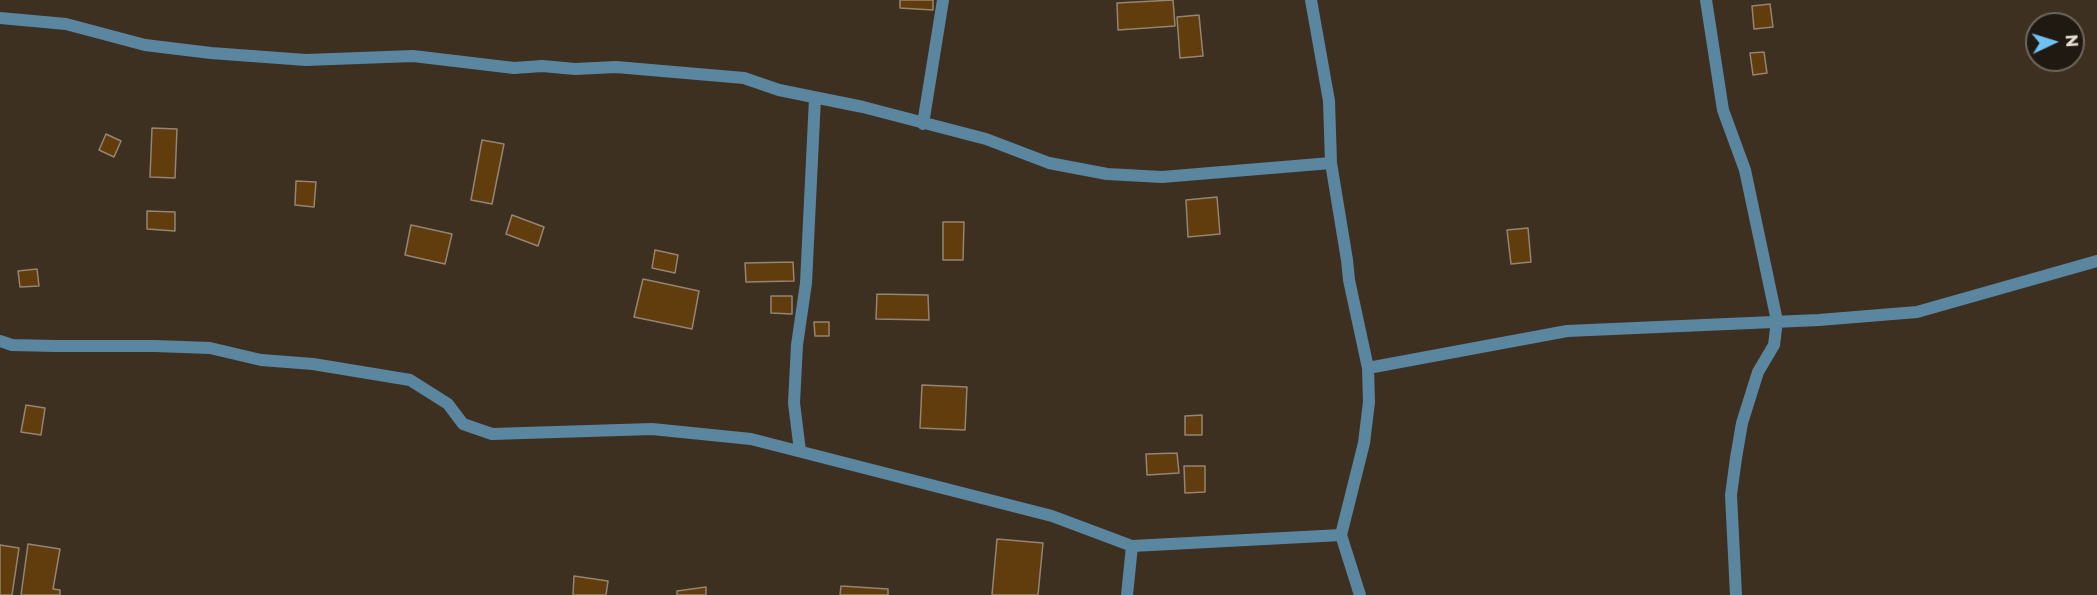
<!DOCTYPE html>
<style>
body{margin:0}
#map{position:relative;width:2097px;height:595px;overflow:hidden;background:#3e3020;font-family:Montserrat,sans-serif}
canvas{display:block}
.north{position:absolute;left:2025px;top:12px;width:60px;height:60px;box-sizing:border-box;background:#201912;border:2px solid #6e675e;border-radius:50%;rotate:86deg;font-size:16px;font-weight:700;line-height:24px;text-align:center;color:#e4dbd1}
.north::after{content:'';display:block;margin:auto;width:21px;height:27px;background:#6ec2f4;clip-path:polygon(50% 0,100% 100%,50% 72%,0 100%)}
</style>
<div id="map">
<canvas width="2097" height="595"></canvas>
<div class="north">N</div>
</div>
<script>
const g = document.querySelector('canvas').getContext('2d');
g.lineJoin = 'round';
function fillPath(path, color) { g.fillStyle = color; g.fill(path, 'evenodd'); }
const poly = rows => new Path2D(rows.map(r => 'M' + r).join(''));
function trace(path, color, width, dash) { g.strokeStyle = color; g.lineWidth = width; g.lineCap = dash ? 'butt' : 'round'; g.setLineDash(dash || []); g.stroke(path); }
const building = poly([
 [900,0,933,0,933,10,900,8,900,0],
 [1173,0,1175,26,1118,30,1117,3,1173,0],
 [1770,4,1773,27,1754,29,1752,6,1770,4],
 [1199,15,1203,56,1180,58,1177,17,1199,15],
 [1764,52,1767,73,1753,75,1750,53,1764,52],
 [152,128,177,129,175,178,150,177,152,128],
 [106,134,121,141,114,157,99,150,106,134],
 [482,140,504,144,492,204,471,200,482,140],
 [296,181,316,182,314,207,295,205,296,181],
 [1217,197,1220,234,1188,237,1186,200,1217,197],
 [147,211,175,212,175,231,147,229,147,211],
 [512,215,544,227,538,246,506,234,512,215],
 [943,222,964,222,963,260,943,260,943,222],
 [411,225,452,234,445,264,405,255,411,225],
 [1528,228,1531,262,1511,264,1507,230,1528,228],
 [655,250,678,255,675,273,652,268,655,250],
 [793,262,794,281,746,282,745,263,793,262],
 [37,269,39,286,20,287,18,271,37,269],
 [643,279,699,291,692,329,634,317,643,279],
 [877,294,928,295,929,320,876,319,877,294],
 [771,296,792,296,792,314,771,313,771,296],
 [814,322,829,322,829,336,815,336,814,322],
 [922,385,967,387,965,430,920,428,922,385],
 [26,405,45,408,41,435,21,432,26,405],
 [1202,415,1202,435,1185,435,1185,416,1202,415],
 [1177,453,1179,473,1147,475,1146,454,1177,453],
 [1184,466,1205,466,1205,492,1185,493,1184,466],
 [997,539,1043,543,1038,595,992,595,997,539],
 [28,544,60,549,53,589,60,590,60,595,21,595,28,544],
 [0,545,19,548,12,595,0,595,0,545],
 [574,576,608,581,606,595,573,595,574,576],
 [841,586,888,589,888,595,840,595,841,586],
 [706,587,706,595,677,595,677,591,706,587]
]);
fillPath(building, '#613d0e');
trace(building, '#958472', 1.5);
trace(poly([
 [1311,0,1329,101,1331,163,1347,260,1349,280,1368,368],
 [1706,0,1723,110,1745,170,1777,321,1774,345,1758,372,1742,423,1736,458,1731,495,1736,595],
 [0,18,66,24,145,45,211,53,306,60,413,56,514,68,542,66,575,69,616,67,744,78,779,90,863,107,986,139,1049,163,1107,174,1162,177,1331,163],
 [923,124,943,0],
 [0,341,12,345,55,346,155,346,210,348,261,360,313,364,410,380,448,404,463,424,492,434,652,429,751,439,1052,516,1132,546],
 [800,451,794,403,797,345,806,283,815,98],
 [1341,535,1360,595],
 [1127,595,1132,546,1341,535,1364,443,1369,402,1368,368,1567,331,1819,320,1917,312,2097,261]
]), '#5b86a0', 12);
</script>
